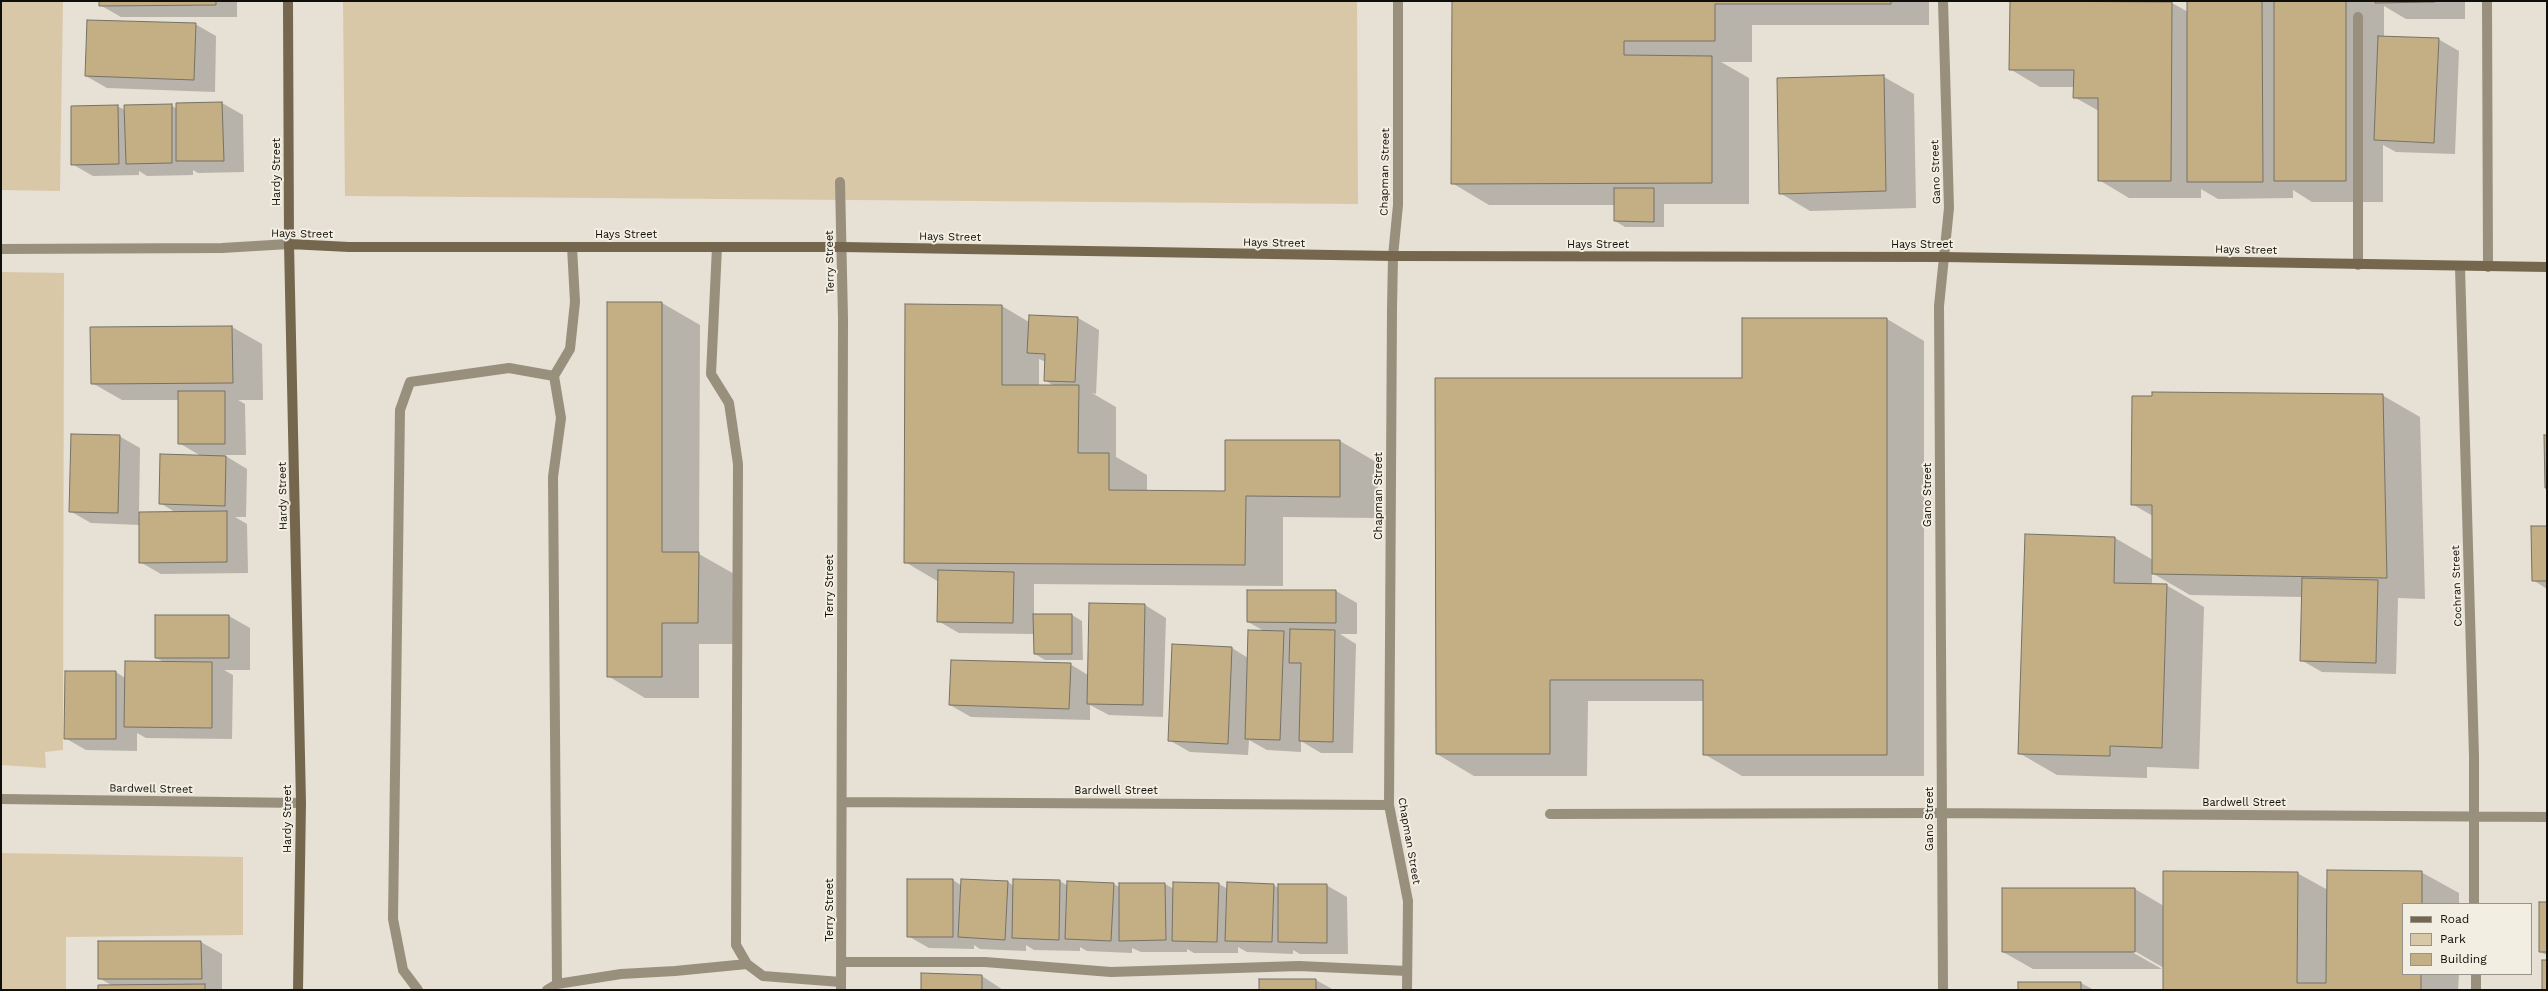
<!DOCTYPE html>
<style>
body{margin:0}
#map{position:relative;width:2548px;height:991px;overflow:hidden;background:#e6e0d5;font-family:"Work Sans",sans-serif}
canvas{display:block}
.frame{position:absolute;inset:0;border:2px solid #100e0a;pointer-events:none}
.legend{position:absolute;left:2402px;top:903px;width:130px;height:72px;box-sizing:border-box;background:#f3eee2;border:1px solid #98948c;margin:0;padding:5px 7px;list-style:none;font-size:12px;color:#100e0a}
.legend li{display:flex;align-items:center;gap:8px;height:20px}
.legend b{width:20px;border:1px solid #98948c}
</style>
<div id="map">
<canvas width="2548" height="991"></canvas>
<div class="frame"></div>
<ul class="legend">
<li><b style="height:5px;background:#75674d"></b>Road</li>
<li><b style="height:11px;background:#d9c8a7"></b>Park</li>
<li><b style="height:11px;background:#c4ae83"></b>Building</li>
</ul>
</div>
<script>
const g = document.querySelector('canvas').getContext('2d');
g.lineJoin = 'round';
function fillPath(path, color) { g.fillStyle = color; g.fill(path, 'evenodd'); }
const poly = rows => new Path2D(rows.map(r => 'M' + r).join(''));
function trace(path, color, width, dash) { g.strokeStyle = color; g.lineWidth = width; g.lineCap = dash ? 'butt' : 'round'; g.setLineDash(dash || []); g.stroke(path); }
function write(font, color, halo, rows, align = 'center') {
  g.font = font + ' "Work Sans",sans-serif'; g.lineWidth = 4; g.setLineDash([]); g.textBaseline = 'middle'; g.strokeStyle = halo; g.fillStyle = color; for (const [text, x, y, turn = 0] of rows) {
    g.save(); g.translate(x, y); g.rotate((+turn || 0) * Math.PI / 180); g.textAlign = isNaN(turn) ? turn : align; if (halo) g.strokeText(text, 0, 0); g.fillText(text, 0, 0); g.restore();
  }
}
fillPath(poly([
 [1,1,63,1,60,191,1,190],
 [343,1,1357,1,1358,204,345,196],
 [1,272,64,273,63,750,45,752,46,768,1,765],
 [1,853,243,857,243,935,66,937,66,990,1,990]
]), '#d9c8a7');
fillPath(poly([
 [100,1,237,1,237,17,121,17,100,5],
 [1452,1,1929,1,1929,25,1752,25,1752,62,1721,62,1749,78,1749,204,1664,204,1664,227,1625,227,1615,221,1615,205,1489,205,1452,183],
 [2188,1,2465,1,2465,19,2406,19,2384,6,2384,37,2438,39,2459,51,2455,154,2396,152,2383,145,2383,202,2312,202,2293,190,2293,198,2218,199,2201,189,2201,198,2129,198,2099,180,2099,111,2074,97,2074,87,2040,87,2010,69,2011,2,2172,3,2188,12],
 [195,24,216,36,215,92,107,88,86,76],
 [1884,77,1914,94,1916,208,1810,211,1780,193],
 [222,103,243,115,244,172,198,173,193,170,193,175,147,176,139,171,139,175,93,176,72,164,117,106,125,110,171,105,177,109,177,104],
 [608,303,662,303,700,325,699,554,736,575,736,644,699,644,699,698,645,698,608,676],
 [1002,306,1029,322,1030,316,1078,318,1099,330,1096,394,1092,393,1116,407,1116,457,1147,475,1147,491,1226,492,1340,441,1378,463,1377,518,1283,517,1283,586,1034,584,1034,615,1072,615,1082,621,1083,660,1045,660,1035,654,1034,634,959,633,938,621,939,582,905,562],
 [1039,359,1046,362,1045,380,1054,386,1039,386],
 [1887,319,1924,341,1924,776,1742,776,1704,754,1704,701,1588,701,1587,776,1474,776,1437,754,1743,379],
 [232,327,262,344,263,400,238,400,245,404,246,455,224,455,247,469,246,517,235,517,247,524,248,573,161,574,140,562,140,525,91,523,70,511,119,436,140,448,139,513,175,512,160,503,201,456,179,443,179,400,122,400,92,383],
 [2382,395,2420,417,2425,599,2398,598,2396,674,2322,672,2301,660,2303,597,2190,595,2152,573,2152,585,2166,585,2204,607,2199,769,2147,767,2147,778,2057,775,2019,753,2115,538,2153,560,2153,516,2132,504],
 [2547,527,2547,589,2533,580],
 [1248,591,1336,591,1357,603,1357,634,1340,634,1356,644,1353,753,1321,753,1301,741,1301,752,1267,750,1249,740,1248,755,1190,752,1169,740,1232,648,1248,658,1266,632,1248,622],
 [1145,605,1166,618,1163,717,1109,715,1090,705,1090,720,971,717,950,705,1070,664,1088,675],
 [156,616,229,616,250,628,250,670,224,670,233,675,232,739,146,738,137,733,137,751,86,750,65,738,116,672,125,678,164,662,156,658],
 [2421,872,2459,893,2459,904,2403,904,2403,974,2459,974,2458,990,2164,990,2164,968,2131,949,2130,951,2162,969,2033,969,2003,952,2135,889,2164,906,2297,873,2328,890],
 [953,880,962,886,1008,882,1014,886,1060,881,1068,886,1113,884,1120,887,1120,884,1165,884,1174,889,1219,884,1228,889,1273,885,1279,888,1326,885,1347,897,1348,954,1300,954,1293,950,1293,954,1247,952,1238,947,1238,953,1194,953,1187,949,1187,952,1141,952,1132,948,1132,953,1087,951,1080,947,1080,951,1034,950,1026,945,1026,951,980,949,974,945,974,949,929,948,908,936],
 [2547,903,2547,955,2540,952],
 [201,942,222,954,222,990,99,990,113,986,99,978],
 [982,976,1003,990,922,990],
 [1316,980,1334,990,1260,990],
 [2019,983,2081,983,2094,990,2019,990]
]), '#0003');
const building = poly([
 [99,1,216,1,216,5,99,6,99,1],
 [1452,1,1891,1,1891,4,1715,4,1715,41,1624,41,1624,55,1712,56,1712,183,1451,184,1452,1],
 [2010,1,2172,2,2171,181,2098,181,2098,98,2073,98,2074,70,2009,70,2010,1],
 [2187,1,2262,1,2263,182,2187,182,2187,1],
 [2274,1,2346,1,2346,181,2274,181,2274,1],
 [2375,1,2435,1,2435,2,2375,3,2375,1],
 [87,20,196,23,194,80,85,76,87,20],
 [2378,36,2439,38,2434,143,2374,140,2378,36],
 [1884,75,1886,191,1779,194,1777,78,1884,75],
 [222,102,224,161,176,161,176,103,222,102],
 [172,104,172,163,126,164,124,105,172,104],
 [118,105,119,164,71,165,71,106,118,105],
 [1614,188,1654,188,1654,222,1614,221,1614,188],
 [607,302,662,302,662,552,699,552,698,623,662,623,662,677,607,677,607,302],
 [905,304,1002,305,1002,385,1079,385,1078,453,1109,453,1109,490,1225,491,1225,440,1340,440,1340,497,1246,496,1245,565,904,563,905,304],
 [1029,315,1078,317,1075,382,1044,381,1045,354,1027,353,1029,315],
 [1742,318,1887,318,1887,755,1703,755,1703,680,1550,680,1550,754,1436,754,1435,378,1742,378,1742,318],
 [232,326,233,383,91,384,90,327,232,326],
 [178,391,225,391,225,444,178,444,178,391],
 [2152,392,2383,394,2387,578,2152,574,2152,505,2131,505,2132,396,2152,396,2152,392],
 [71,434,120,435,118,513,69,512,71,434],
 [2544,435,2547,435,2547,488,2545,488,2544,435],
 [160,454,226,456,225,506,159,504,160,454],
 [227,511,227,562,139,563,139,512,227,511],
 [2531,526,2547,526,2547,581,2532,581,2531,526],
 [2025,534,2115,537,2114,583,2167,584,2162,748,2110,746,2110,756,2018,754,2025,534],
 [938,570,1014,572,1013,623,937,622,938,570],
 [2302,578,2378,580,2376,663,2300,661,2302,578],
 [1247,590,1336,590,1336,623,1247,622,1247,590],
 [1089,603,1145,604,1143,705,1087,704,1089,603],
 [1033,614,1072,614,1072,654,1034,654,1033,614],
 [155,615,229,615,229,658,155,658,155,615],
 [1290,629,1335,630,1333,742,1299,741,1301,663,1289,663,1290,629],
 [1248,630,1284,631,1280,740,1245,739,1248,630],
 [1172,644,1232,647,1228,744,1168,741,1172,644],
 [951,660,1071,663,1069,709,949,705,951,660],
 [125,661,212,662,212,728,124,727,125,661],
 [65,671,116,671,116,739,64,739,65,671],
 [2327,870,2422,871,2422,904,2403,904,2403,974,2421,974,2421,990,2163,990,2163,871,2298,872,2297,983,2326,983,2327,870],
 [907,879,953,879,953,937,907,937,907,879],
 [961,879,1008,881,1005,940,958,937,961,879],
 [1013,879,1060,880,1059,940,1012,938,1013,879],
 [1067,881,1114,883,1111,941,1065,939,1067,881],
 [1173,882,1219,883,1217,942,1172,941,1173,882],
 [1227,882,1274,884,1272,942,1225,941,1227,882],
 [1119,883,1165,883,1166,940,1119,941,1119,883],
 [1278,884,1327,884,1327,943,1278,942,1278,884],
 [2002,888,2135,888,2135,952,2002,952,2002,888],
 [2539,902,2547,902,2547,952,2539,952,2539,902],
 [98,941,201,941,202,979,98,979,98,941],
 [2542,960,2547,960,2547,990,2542,990,2542,960],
 [921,973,982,975,982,990,921,990,921,973],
 [1259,979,1316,979,1316,990,1259,990,1259,979],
 [2018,982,2081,982,2081,990,2018,990,2018,982],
 [205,984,205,990,98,990,98,985,205,984]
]);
fillPath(building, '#c4ae83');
trace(building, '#767167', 1);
trace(poly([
 [2487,1,2488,267],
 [2358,17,2358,265],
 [717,247,711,374,729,403,738,464,736,945,747,964,763,976,841,982],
 [1550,814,1942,813],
 [841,962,985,962,1111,972,1299,966,1407,971],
 [557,984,553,477,561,418,554,376,570,349,575,302,572,247],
 [418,990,403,970,393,919,400,410,410,382,509,368,554,376],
 [547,990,557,984,621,974,675,971,747,964]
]), '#988f7d', 10);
trace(poly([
 [1398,1,1398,205,1393,256,1392,309,1389,805,1408,901,1407,990],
 [1943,1,1949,208,1939,306,1943,990],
 [840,182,843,319,841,990],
 [1,249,222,248,289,244],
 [2460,267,2474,756,2474,904],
 [1,799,301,803],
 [842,802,1389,805],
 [1942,813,2547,817],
 [2476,974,2476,990]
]), '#988f7d', 10);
trace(poly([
 [288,1,289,244,301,803,298,990],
 [289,244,349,247,842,247,1393,256,1943,257,2547,267]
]), '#75674d', 10);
write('11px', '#100e0a', '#f3eee2', [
 ["Hardy Street",277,172,-90],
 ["Chapman Street",1385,172,-89],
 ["Gano Street",1936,172,-92],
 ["Hays Street",302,234,1],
 ["Hays Street",626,235],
 ["Hays Street",950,237,1],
 ["Hays Street",1274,243,1],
 ["Hays Street",1598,245],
 ["Hays Street",1922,245],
 ["Hays Street",2246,250,1],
 ["Terry Street",830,262,-91],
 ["Gano Street",1928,495,-90],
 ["Hardy Street",283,496,-91],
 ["Chapman Street",1379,496,-90],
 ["Terry Street",830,586,-90],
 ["Cochran Street",2457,586,-92],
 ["Bardwell Street",151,789,1],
 ["Bardwell Street",1116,791],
 ["Bardwell Street",2244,803],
 ["Hardy Street",288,819,-90],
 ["Gano Street",1930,819,-90],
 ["Chapman Street",1409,841,80],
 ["Terry Street",830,910,-90]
]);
</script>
